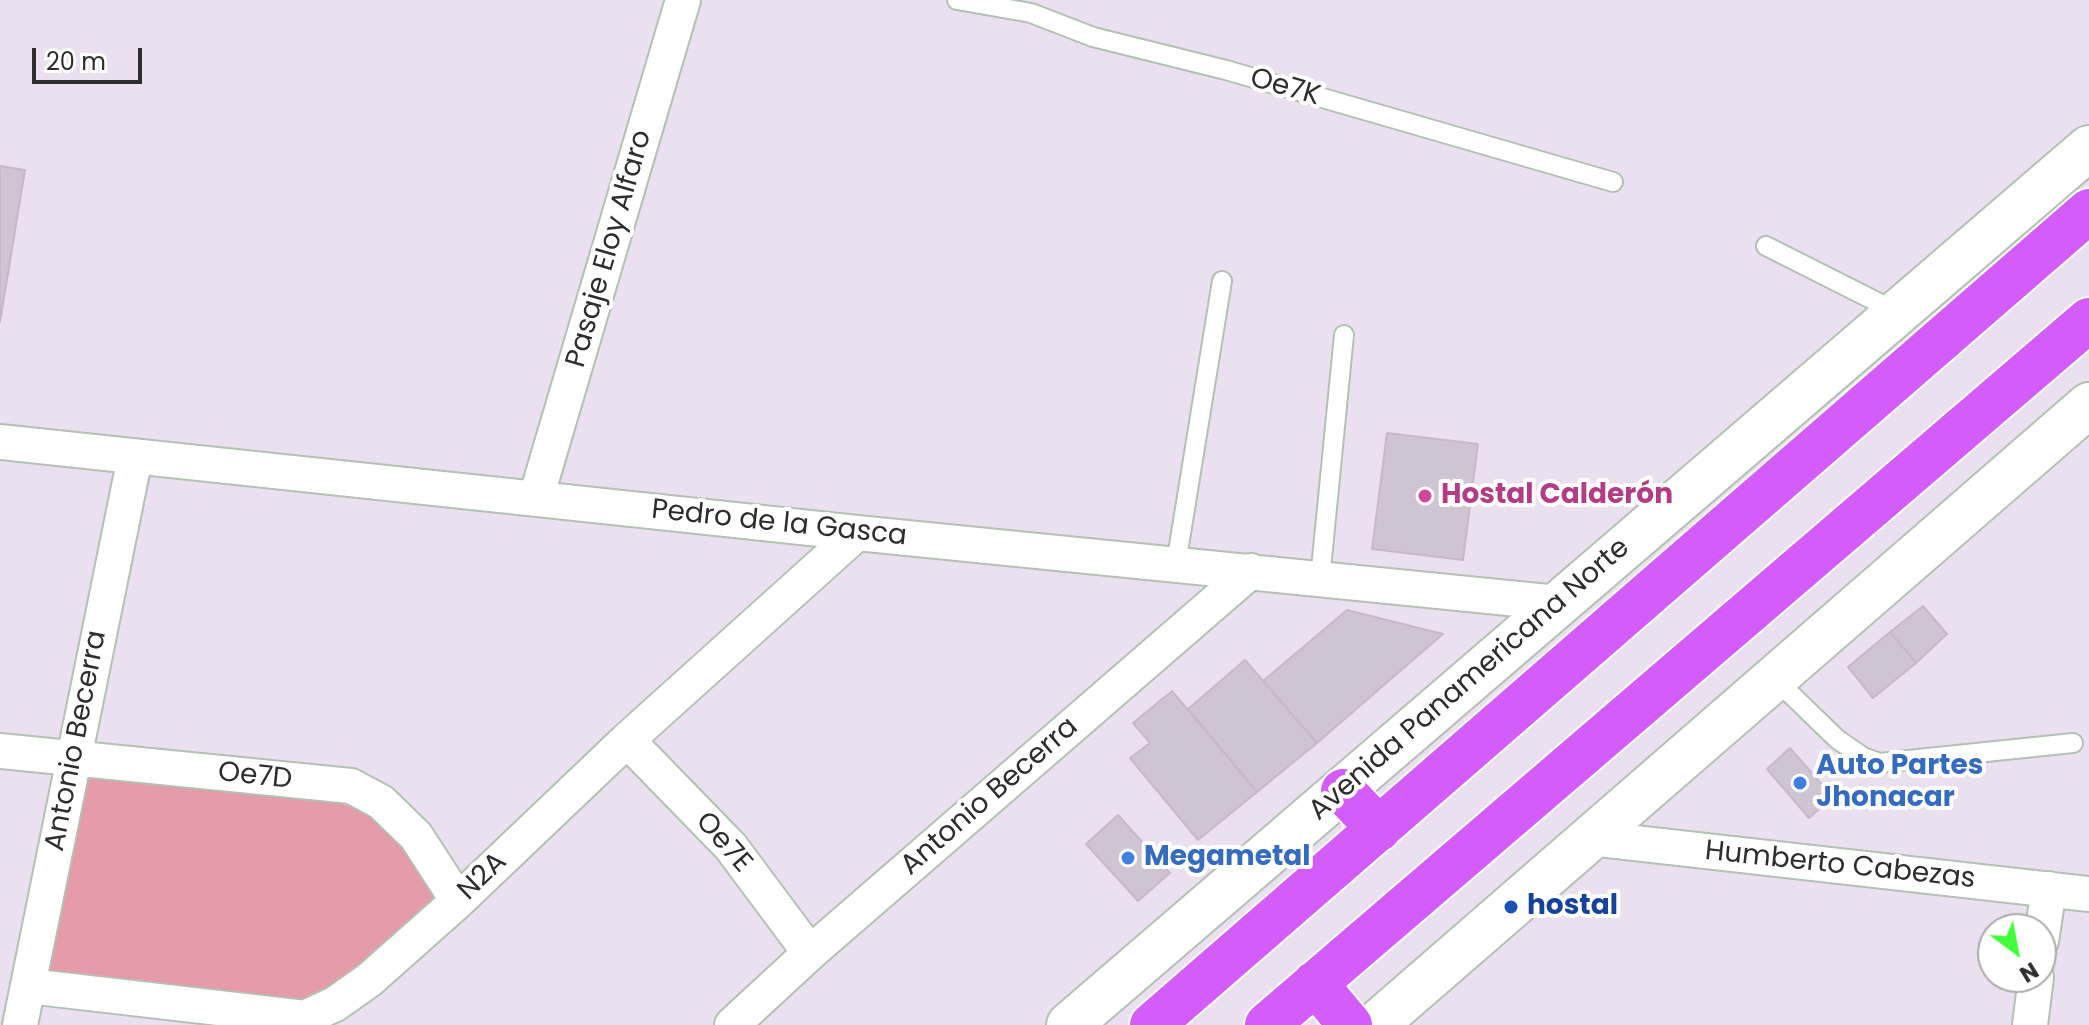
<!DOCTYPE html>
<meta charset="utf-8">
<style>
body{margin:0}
#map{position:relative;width:2089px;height:1025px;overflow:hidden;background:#ebe0ef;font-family:Poppins,sans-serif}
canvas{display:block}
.north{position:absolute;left:1977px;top:913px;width:80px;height:80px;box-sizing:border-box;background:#fff;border:2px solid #ababab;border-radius:50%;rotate:148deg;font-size:22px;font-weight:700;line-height:32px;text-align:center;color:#2d2d2d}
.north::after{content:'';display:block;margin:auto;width:28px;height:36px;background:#42ff3c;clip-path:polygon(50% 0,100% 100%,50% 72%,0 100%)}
.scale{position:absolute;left:32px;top:48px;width:110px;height:36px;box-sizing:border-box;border:4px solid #2d2d2d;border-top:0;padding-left:10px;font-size:24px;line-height:28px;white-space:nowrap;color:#2d2d2d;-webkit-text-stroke:6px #fff;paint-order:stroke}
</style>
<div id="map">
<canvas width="2089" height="1025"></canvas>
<div class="north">N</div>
<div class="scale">20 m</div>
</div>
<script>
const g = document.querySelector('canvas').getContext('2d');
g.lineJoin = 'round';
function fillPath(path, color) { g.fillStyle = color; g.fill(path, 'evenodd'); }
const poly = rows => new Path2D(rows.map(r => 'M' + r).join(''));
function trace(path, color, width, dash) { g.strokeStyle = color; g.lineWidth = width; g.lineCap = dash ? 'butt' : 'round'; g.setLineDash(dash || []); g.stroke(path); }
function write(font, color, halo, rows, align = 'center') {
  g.font = font + ' Poppins,sans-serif'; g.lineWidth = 8; g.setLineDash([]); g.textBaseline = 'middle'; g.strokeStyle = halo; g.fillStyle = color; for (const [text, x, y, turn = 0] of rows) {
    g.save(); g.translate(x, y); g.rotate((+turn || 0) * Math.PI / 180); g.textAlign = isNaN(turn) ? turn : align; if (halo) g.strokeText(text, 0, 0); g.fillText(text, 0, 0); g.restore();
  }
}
fillPath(poly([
 [83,770,319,796,372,814,412,850,439,903,328,995,296,1007,45,973]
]), '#e69ba9');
const building = poly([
 [0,166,25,170,0,322,0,166],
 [1387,433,1478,444,1463,560,1372,549,1387,433],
 [1923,606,1947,634,1916,663,1890,632,1923,606],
 [1347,610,1443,634,1317,743,1263,681,1347,610],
 [1890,632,1916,663,1873,698,1848,667,1890,632],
 [1245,660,1317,743,1257,792,1188,709,1245,660],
 [1172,691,1257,792,1198,840,1130,758,1150,743,1133,723,1172,691],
 [1790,748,1833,797,1809,818,1767,769,1790,748],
 [1118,815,1170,873,1138,901,1086,844,1118,815]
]);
fillPath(building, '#cec4d2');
trace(building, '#c7b9cb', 2);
const service = poly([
 [957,0,1031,13,1093,37,1226,70,1613,182],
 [1766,246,1897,312],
 [1176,564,1222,281],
 [1320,579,1344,335],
 [1774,678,1837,739,1863,757,1879,763,2073,743]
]);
const minor = poly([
 [0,442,857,533,1558,603],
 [536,498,683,0],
 [627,740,731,847,810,953],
 [0,751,351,786,381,802,416,836,458,901],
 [1590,838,2089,894],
 [2041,941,2049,889],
 [28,986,305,1018,335,1004,369,980,458,901,627,740,857,533],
 [20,1025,135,457],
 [732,1025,810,953,1251,571],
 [2030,1025,2036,977]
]);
const secondary = poly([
 [1069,1025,2089,148],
 [1375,1025,2089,405]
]);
const trunk = poly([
 [1343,791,1379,829],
 [1315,983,1350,1025],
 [1152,1025,2089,211],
 [1267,1025,2089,320]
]);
trace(service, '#b3c1b3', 22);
trace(minor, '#b3c1b3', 38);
trace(secondary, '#b3c1b3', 48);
trace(trunk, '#fff', 48);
trace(service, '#fff', 18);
trace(minor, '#fff', 34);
trace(secondary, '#fff', 44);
trace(trunk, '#d35cfa', 44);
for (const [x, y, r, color] of [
 [1425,496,8,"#d1479c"],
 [1800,783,8,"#3f7fe0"],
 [1128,858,8,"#3f7fe0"],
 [1511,907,8,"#1a4fb4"]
]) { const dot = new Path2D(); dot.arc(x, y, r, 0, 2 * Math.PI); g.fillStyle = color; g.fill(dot); trace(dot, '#fff', 3); }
write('28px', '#2d2d2d', '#fff', [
 ["Oe7K",1285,88,16],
 ["Pasaje Eloy Alfaro",610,249,-74],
 ["Pedro de la Gasca",779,524,6],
 ["Avenida Panamericana Norte",1470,680,-41],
 ["Antonio Becerra",77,741,-79],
 ["Oe7D",255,777,6],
 ["Antonio Becerra",990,797,-41],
 ["Oe7E",723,843,49],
 ["Humberto Cabezas",1840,866,6],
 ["N2A",483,877,-44]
]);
write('bold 28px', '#b23c85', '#fff', [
 ["Hostal Calderón",1441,496]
], 'left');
write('bold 28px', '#366cbe', '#fff', [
 ["Auto Partes",1816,767],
 ["Jhonacar",1816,799],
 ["Megametal",1144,858]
], 'left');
write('bold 28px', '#164399', '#fff', [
 ["hostal",1527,907]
], 'left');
</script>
